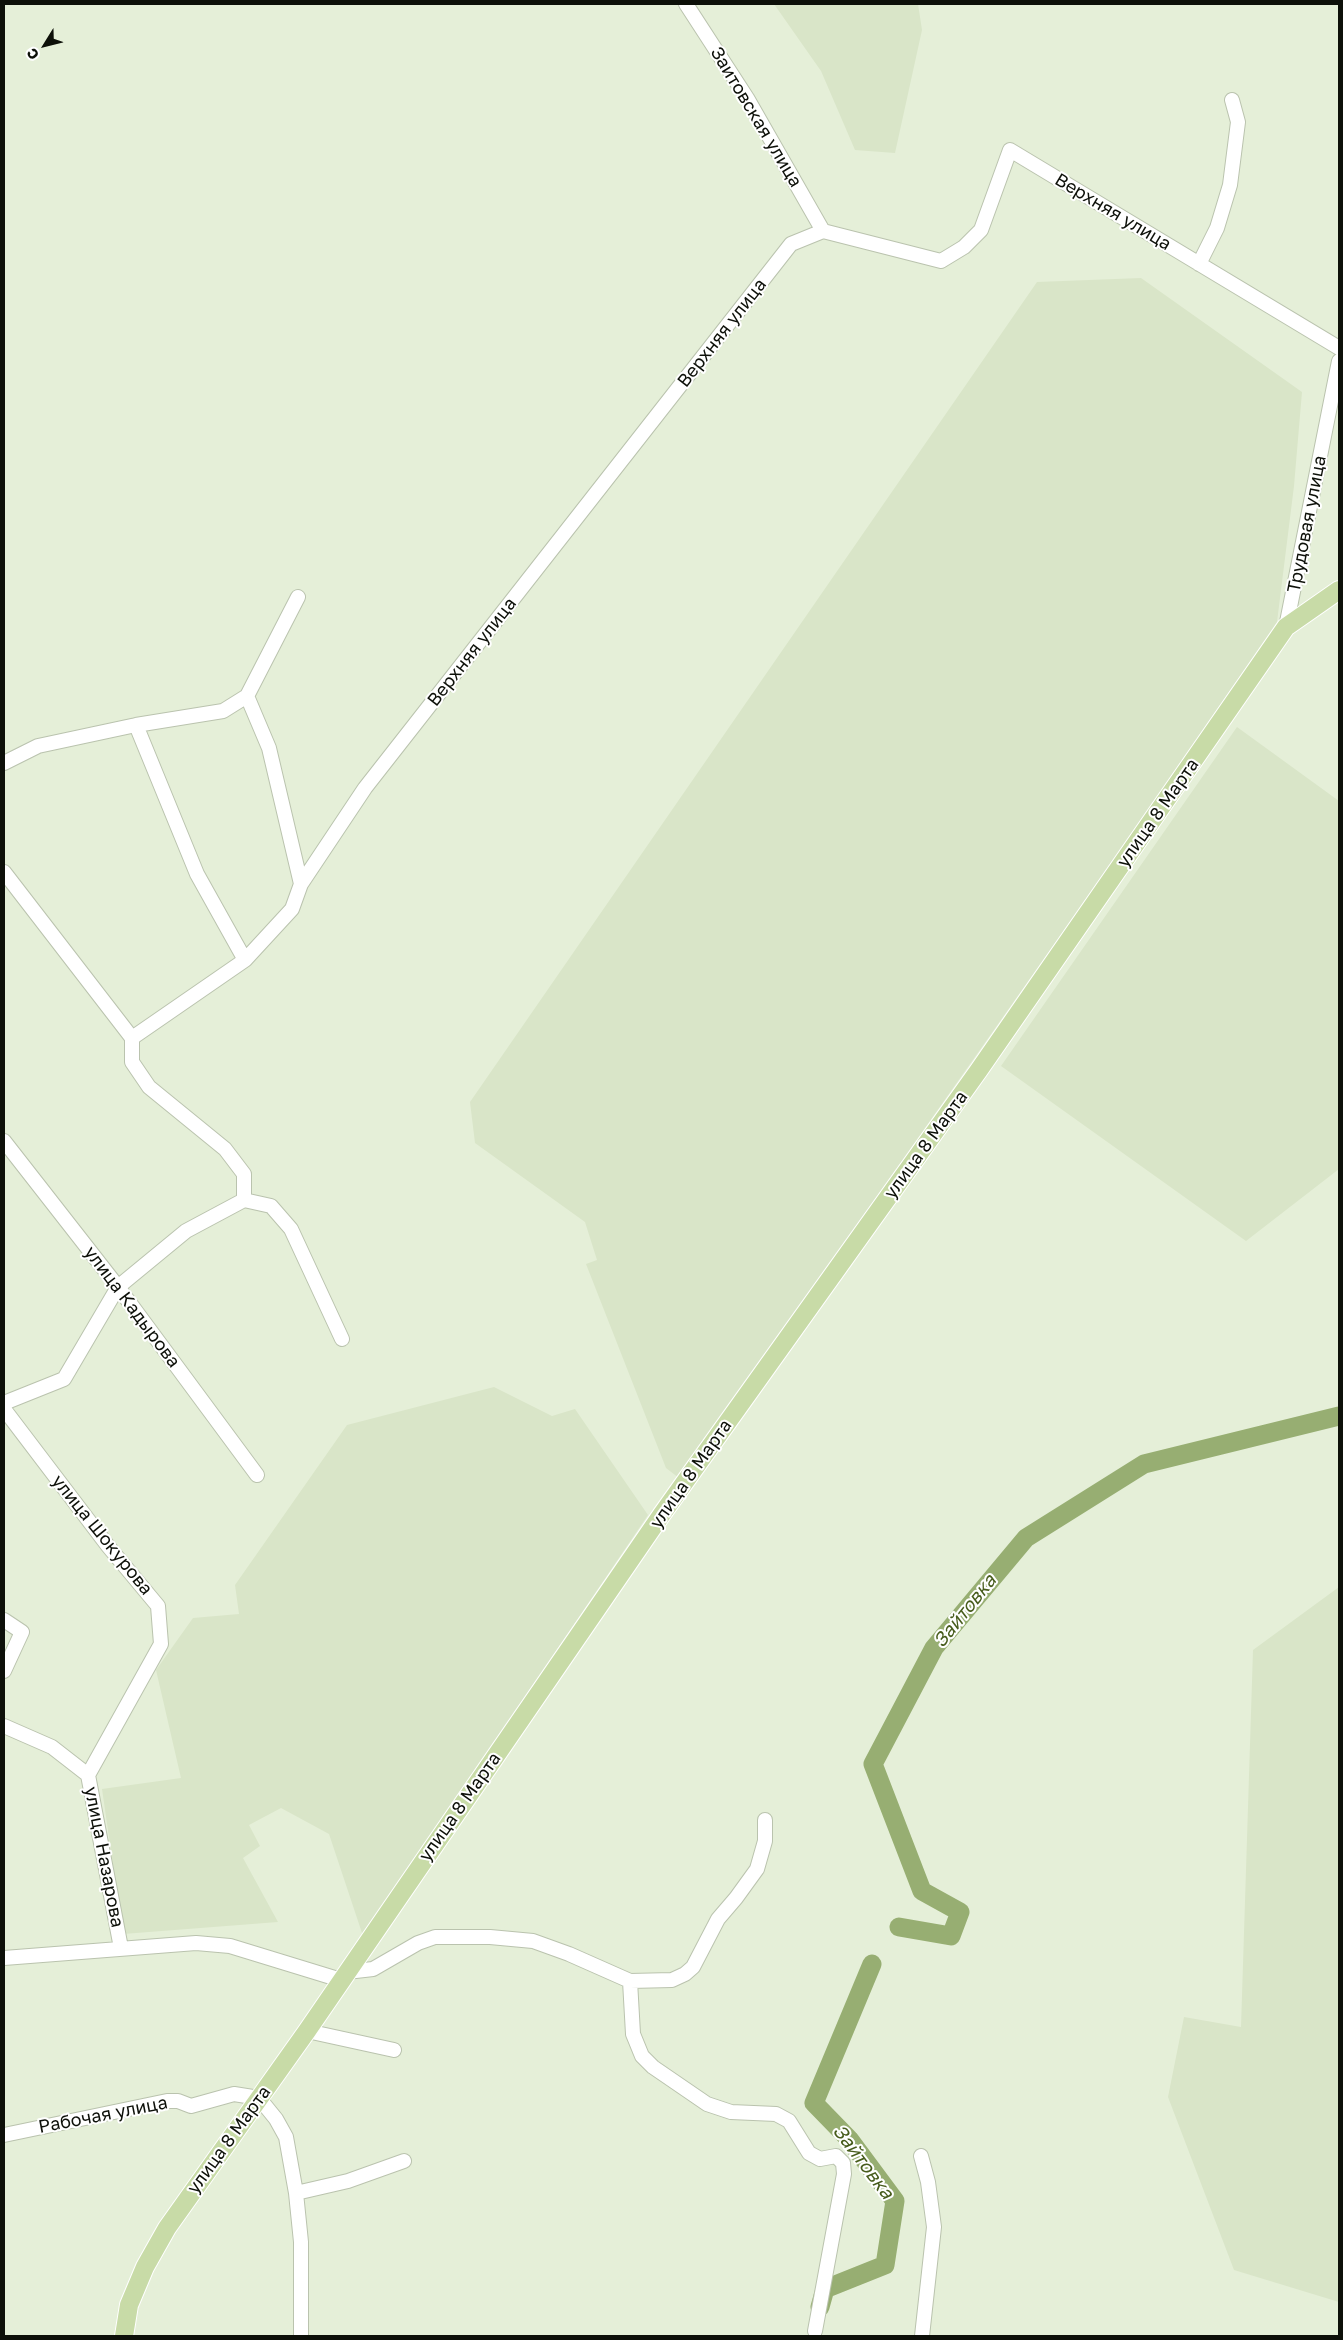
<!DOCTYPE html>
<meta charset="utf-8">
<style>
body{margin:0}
#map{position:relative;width:1343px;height:2340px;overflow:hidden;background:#e5efd8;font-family:"Golos Text",sans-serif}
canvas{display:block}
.frame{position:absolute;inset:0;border:5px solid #0d1009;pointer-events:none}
.north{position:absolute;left:20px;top:20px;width:50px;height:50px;-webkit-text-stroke:4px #fff;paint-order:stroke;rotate:234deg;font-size:14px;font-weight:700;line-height:20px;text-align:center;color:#0d1009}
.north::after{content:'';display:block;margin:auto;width:18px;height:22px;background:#0d1009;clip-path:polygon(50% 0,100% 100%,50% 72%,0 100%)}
</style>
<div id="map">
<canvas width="1343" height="2340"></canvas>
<div class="frame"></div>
<div class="north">С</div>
</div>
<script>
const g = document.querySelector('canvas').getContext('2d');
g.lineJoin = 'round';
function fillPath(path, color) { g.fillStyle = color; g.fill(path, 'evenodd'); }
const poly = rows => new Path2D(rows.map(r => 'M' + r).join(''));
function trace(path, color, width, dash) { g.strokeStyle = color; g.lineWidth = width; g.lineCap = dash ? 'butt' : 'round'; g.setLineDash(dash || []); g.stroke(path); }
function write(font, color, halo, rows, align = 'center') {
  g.font = font + ' "Golos Text",sans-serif'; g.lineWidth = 4; g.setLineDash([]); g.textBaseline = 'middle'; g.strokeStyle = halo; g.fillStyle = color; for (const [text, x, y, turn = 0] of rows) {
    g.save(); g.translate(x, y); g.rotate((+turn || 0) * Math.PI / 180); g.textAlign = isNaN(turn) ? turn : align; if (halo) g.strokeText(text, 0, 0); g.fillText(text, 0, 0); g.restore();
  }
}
fillPath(poly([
 [774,4,918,4,922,30,895,153,855,150,821,71],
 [1141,278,1302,392,1294,486,1277,622,1133,832,679,1478,666,1468,586,1264,597,1260,585,1222,475,1143,470,1102,1037,282],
 [1237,727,1339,801,1339,1169,1246,1241,1001,1066],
 [494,1387,552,1416,575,1409,648,1515,363,1936,329,1834,281,1808,249,1825,260,1846,243,1858,278,1922,123,1934,102,1789,181,1778,156,1670,193,1618,239,1614,235,1585,347,1425],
 [1339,1587,1339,2302,1234,2270,1168,2097,1184,2017,1241,2027,1253,1650]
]), '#d9e5c8');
trace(poly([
 [899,1927,951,1936,960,1912,922,1891,873,1764,934,1648,1026,1538,1144,1464,1339,1416],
 [820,2307,825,2289,885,2265,895,2201,849,2139,814,2103,872,1964]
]), '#97ae72', 19);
const minor = poly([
 [686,4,747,98,823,231],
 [1199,264,1217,228,1230,185,1238,122,1232,100],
 [1286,627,1339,361],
 [247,696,269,748,301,884],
 [136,725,197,874,245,960],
 [4,763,38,746,136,725,223,711,247,696,298,597],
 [4,872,132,1038,132,1062,149,1087,225,1149,244,1174,244,1200,271,1206,291,1229,342,1339],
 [132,1038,245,960,292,909,301,884,365,788,791,244,823,231,941,261,964,247,981,230,1010,150,1339,348],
 [4,1141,118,1287,257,1475],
 [4,1403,64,1379,118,1287,186,1231,244,1200],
 [4,1409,108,1546,158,1606,161,1644,88,1775],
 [4,1620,22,1632,4,1671],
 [4,1726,52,1747,88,1775,121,1948],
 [4,1958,196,1943,230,1946,341,1980],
 [347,1972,373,1969,418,1943,435,1937,490,1937,533,1941,569,1954,630,1981,672,1980,685,1974,693,1967,718,1919,736,1898,757,1869,765,1841,765,1820],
 [630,1981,633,2034,642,2056,653,2067,707,2104,731,2112,776,2114,789,2121,809,2153,820,2159,836,2156,843,2163,844,2174,815,2331],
 [307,2031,394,2050],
 [4,2135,167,2101,178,2101,191,2106,234,2094,259,2098,276,2119,286,2137,296,2193,301,2242,301,2336],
 [921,2156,928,2182,934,2227,922,2336],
 [296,2193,348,2181,404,2161]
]);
const major = poly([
 [124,2336,129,2305,145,2267,167,2228,307,2031,662,1514,979,1070,1286,627,1339,590]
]);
trace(minor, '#bac3ae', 16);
trace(major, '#fff', 20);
trace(minor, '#fff', 14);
trace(major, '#c8dba7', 18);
write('18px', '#0d1009', '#fff', [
 ["Заитовская улица",756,117,59],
 ["Верхняя улица",1113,212,31],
 ["Верхняя улица",722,333,-52],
 ["Трудовая улица",1307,524,-79],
 ["Верхняя улица",472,652,-52],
 ["улица 8 Марта",1158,813,-55],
 ["улица 8 Марта",926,1145,-54],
 ["улица Кадырова",132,1307,53],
 ["улица 8 Марта",691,1474,-55],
 ["улица Шокурова",102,1535,51],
 ["улица 8 Марта",460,1807,-55],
 ["улица Назарова",104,1857,79],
 ["Рабочая улица",103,2115,-11],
 ["улица 8 Марта",229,2140,-54]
]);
write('italic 19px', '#475c1c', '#fff', [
 ["Зайтовка",965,1611,-51],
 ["Зайтовка",863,2162,53]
]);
</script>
